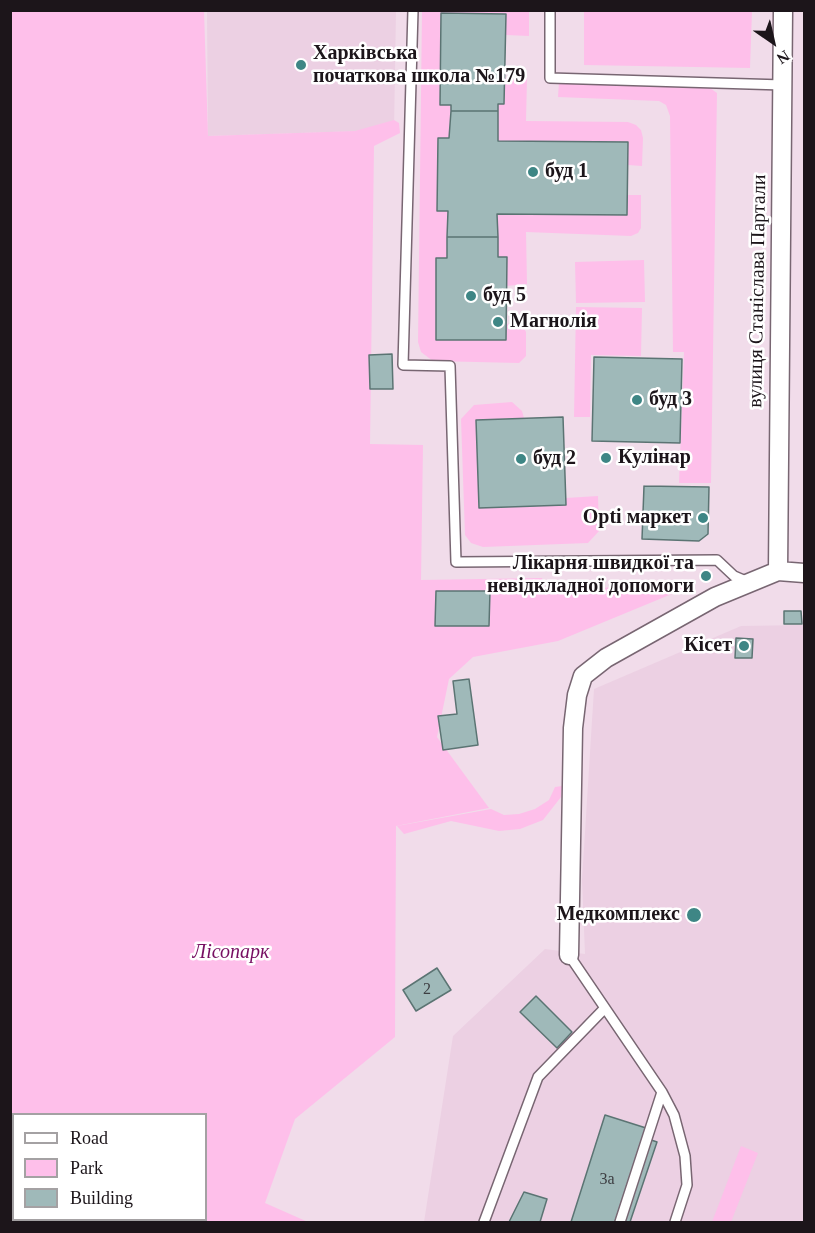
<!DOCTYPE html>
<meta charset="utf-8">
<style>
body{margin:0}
#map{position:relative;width:815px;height:1233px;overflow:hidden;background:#f1dcea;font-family:"Times New Roman",serif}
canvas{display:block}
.frame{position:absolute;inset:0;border:12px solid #1c151a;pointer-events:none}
.legend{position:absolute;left:12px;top:1113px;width:195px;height:108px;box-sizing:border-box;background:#fff;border:2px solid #a4a1a3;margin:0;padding:8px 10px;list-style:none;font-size:18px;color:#1c151a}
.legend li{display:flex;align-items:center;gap:12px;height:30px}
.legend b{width:30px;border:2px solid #a4a1a3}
.north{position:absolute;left:743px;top:12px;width:60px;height:60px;-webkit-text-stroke:4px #fff;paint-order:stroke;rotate:146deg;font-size:16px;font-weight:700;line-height:24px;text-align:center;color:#1c151a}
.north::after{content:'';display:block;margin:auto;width:21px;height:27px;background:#1c151a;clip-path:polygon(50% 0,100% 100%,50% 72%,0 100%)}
</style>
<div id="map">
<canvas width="815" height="1233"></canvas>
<div class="frame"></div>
<ul class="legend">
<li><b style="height:8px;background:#fff"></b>Road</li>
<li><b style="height:16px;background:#febfea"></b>Park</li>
<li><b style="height:16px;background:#9fb9b9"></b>Building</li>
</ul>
<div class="north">N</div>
</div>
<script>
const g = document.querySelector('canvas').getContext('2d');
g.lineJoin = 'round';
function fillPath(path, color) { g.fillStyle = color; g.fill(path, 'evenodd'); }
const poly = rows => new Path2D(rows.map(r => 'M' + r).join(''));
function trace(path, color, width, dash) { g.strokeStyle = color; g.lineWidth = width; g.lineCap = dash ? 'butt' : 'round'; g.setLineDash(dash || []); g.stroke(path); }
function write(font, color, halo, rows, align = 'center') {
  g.font = font + ' "Times New Roman",serif'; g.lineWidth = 5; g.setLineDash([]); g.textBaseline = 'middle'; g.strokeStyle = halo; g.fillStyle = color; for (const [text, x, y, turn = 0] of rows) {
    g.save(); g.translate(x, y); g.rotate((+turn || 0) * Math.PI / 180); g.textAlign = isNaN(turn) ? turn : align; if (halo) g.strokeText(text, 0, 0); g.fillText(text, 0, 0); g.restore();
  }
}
fillPath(poly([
 [207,11,396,11,394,130,208,136],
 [804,625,804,1222,424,1222,453,1036,545,949,585,954,582,880,594,689,741,626]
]), '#ecd0e3');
fillPath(poly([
 [10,11,204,11,208,136,355,131,394,120,399,123,400,133,374,146,370,444,423,445,421,580,542,578,545,590,696,584,558,641,473,657,449,679,437,737,489,808,396,826,395,1037,295,1119,265,1203,308,1222,11,1222],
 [14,1114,206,1114,206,1220,14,1220],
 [422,11,529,11,529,36,506,35,505,14,441,14,440,105,451,105,449,138,438,138,437,211,448,211,447,258,436,258,436,340,506,340,506,324,521,323,526,332,526,356,519,363,433,361,421,352,418,342],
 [584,11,752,11,750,68,584,65],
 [505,78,527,78,526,121,628,122,636,125,641,130,643,138,642,166,628,165,628,142,498,141,498,104,504,104],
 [559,82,707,86,717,93,711,483,679,483,684,352,673,352,670,116,666,105,659,101,558,97],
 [627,195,641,195,641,228,638,233,631,236,526,232,527,284,506,286,507,257,498,257,497,214,627,215],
 [644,260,645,302,576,303,575,262],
 [576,307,642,308,641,356,591,355,590,417,574,417],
 [512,402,522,411,524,418,476,420,479,508,565,505,566,498,598,496,599,531,588,543,483,547,471,543,465,535,461,419,474,405],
 [562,786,561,797,543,820,520,829,499,831,451,821,404,834,397,826,491,809,504,815,519,814,535,809,549,800,555,787],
 [741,1146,758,1153,731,1222,712,1222]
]), '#febfea');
const building = poly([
 [441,13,506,14,504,104,498,104,498,111,451,111,451,105,440,105,441,13],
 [451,111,498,111,498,141,628,142,627,215,497,214,498,237,447,237,448,211,437,211,438,138,449,138,451,111],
 [447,237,498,237,498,257,507,257,506,340,436,340,436,258,447,258,447,237],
 [392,354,393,389,370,389,369,355,392,354],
 [594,357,682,359,680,443,592,441,594,357],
 [563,417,566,505,479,508,476,420,563,417],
 [644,486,709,487,708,534,699,541,642,539,644,486],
 [436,591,490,591,489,626,435,626,436,591],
 [784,611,801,611,802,624,784,624,784,611],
 [736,638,753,639,752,658,735,658,736,638],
 [469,679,478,745,443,750,438,716,457,714,453,681,469,679],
 [437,968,451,990,416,1011,403,990,437,968],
 [536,996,572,1032,557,1048,520,1012,536,996],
 [605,1115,646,1128,615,1222,571,1222,605,1115],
 [643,1137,657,1142,630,1222,615,1222,643,1137],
 [524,1192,547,1199,540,1222,509,1222,524,1192]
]);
fillPath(building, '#9fb9b9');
trace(building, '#5b7473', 1.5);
const lane = poly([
 [413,10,403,365,450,366,456,562,717,560,734,576,748,582],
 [550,10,550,78,783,85],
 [569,955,662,1092,674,1115,685,1156,687,1185,675,1222],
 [484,1222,538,1077,605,1008],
 [620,1222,662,1092]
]);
const street = poly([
 [778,571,783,10],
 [569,955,573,728,577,695,583,676,606,658,715,597,778,571,804,573]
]);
trace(lane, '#786672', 12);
trace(street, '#786672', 21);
trace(lane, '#fff', 9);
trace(street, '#fff', 18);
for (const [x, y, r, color] of [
 [301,65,6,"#3e8685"],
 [533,172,6,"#3e8685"],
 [471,296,6,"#3e8685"],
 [498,322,6,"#3e8685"],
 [637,400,6,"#3e8685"],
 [606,458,6,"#3e8685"],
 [521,459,6,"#3e8685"],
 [703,518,6,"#3e8685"],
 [706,576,6,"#3e8685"],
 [744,646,6,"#3e8685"],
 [694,915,8,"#3e8685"]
]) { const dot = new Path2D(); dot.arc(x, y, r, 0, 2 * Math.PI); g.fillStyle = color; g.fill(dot); trace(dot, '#fff', 2); }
write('16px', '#3d3e42', null, [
 ["2",427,990],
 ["3а",607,1180]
]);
write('bold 20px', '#1c151a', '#fff', [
 ["Харківська",313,54],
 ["початкова школа №179",313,77],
 ["буд 1",545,172],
 ["буд 5",483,296],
 ["Магнолія",510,322],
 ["буд 3",649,400],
 ["Кулінар",618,458],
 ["буд 2",533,459],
 ["Opti маркет",691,518,"right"],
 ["Лікарня швидкої та",694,564,"right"],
 ["невідкладної допомоги",694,587,"right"],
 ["Кісет",732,646,"right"],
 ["Медкомплекс",680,915,"right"]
], 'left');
write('20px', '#1c151a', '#fff', [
 ["вулиця Станіслава Партали",758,291,-89]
]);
write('italic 20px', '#770f62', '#fff', [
 ["Лісопарк",231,953]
]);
</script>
